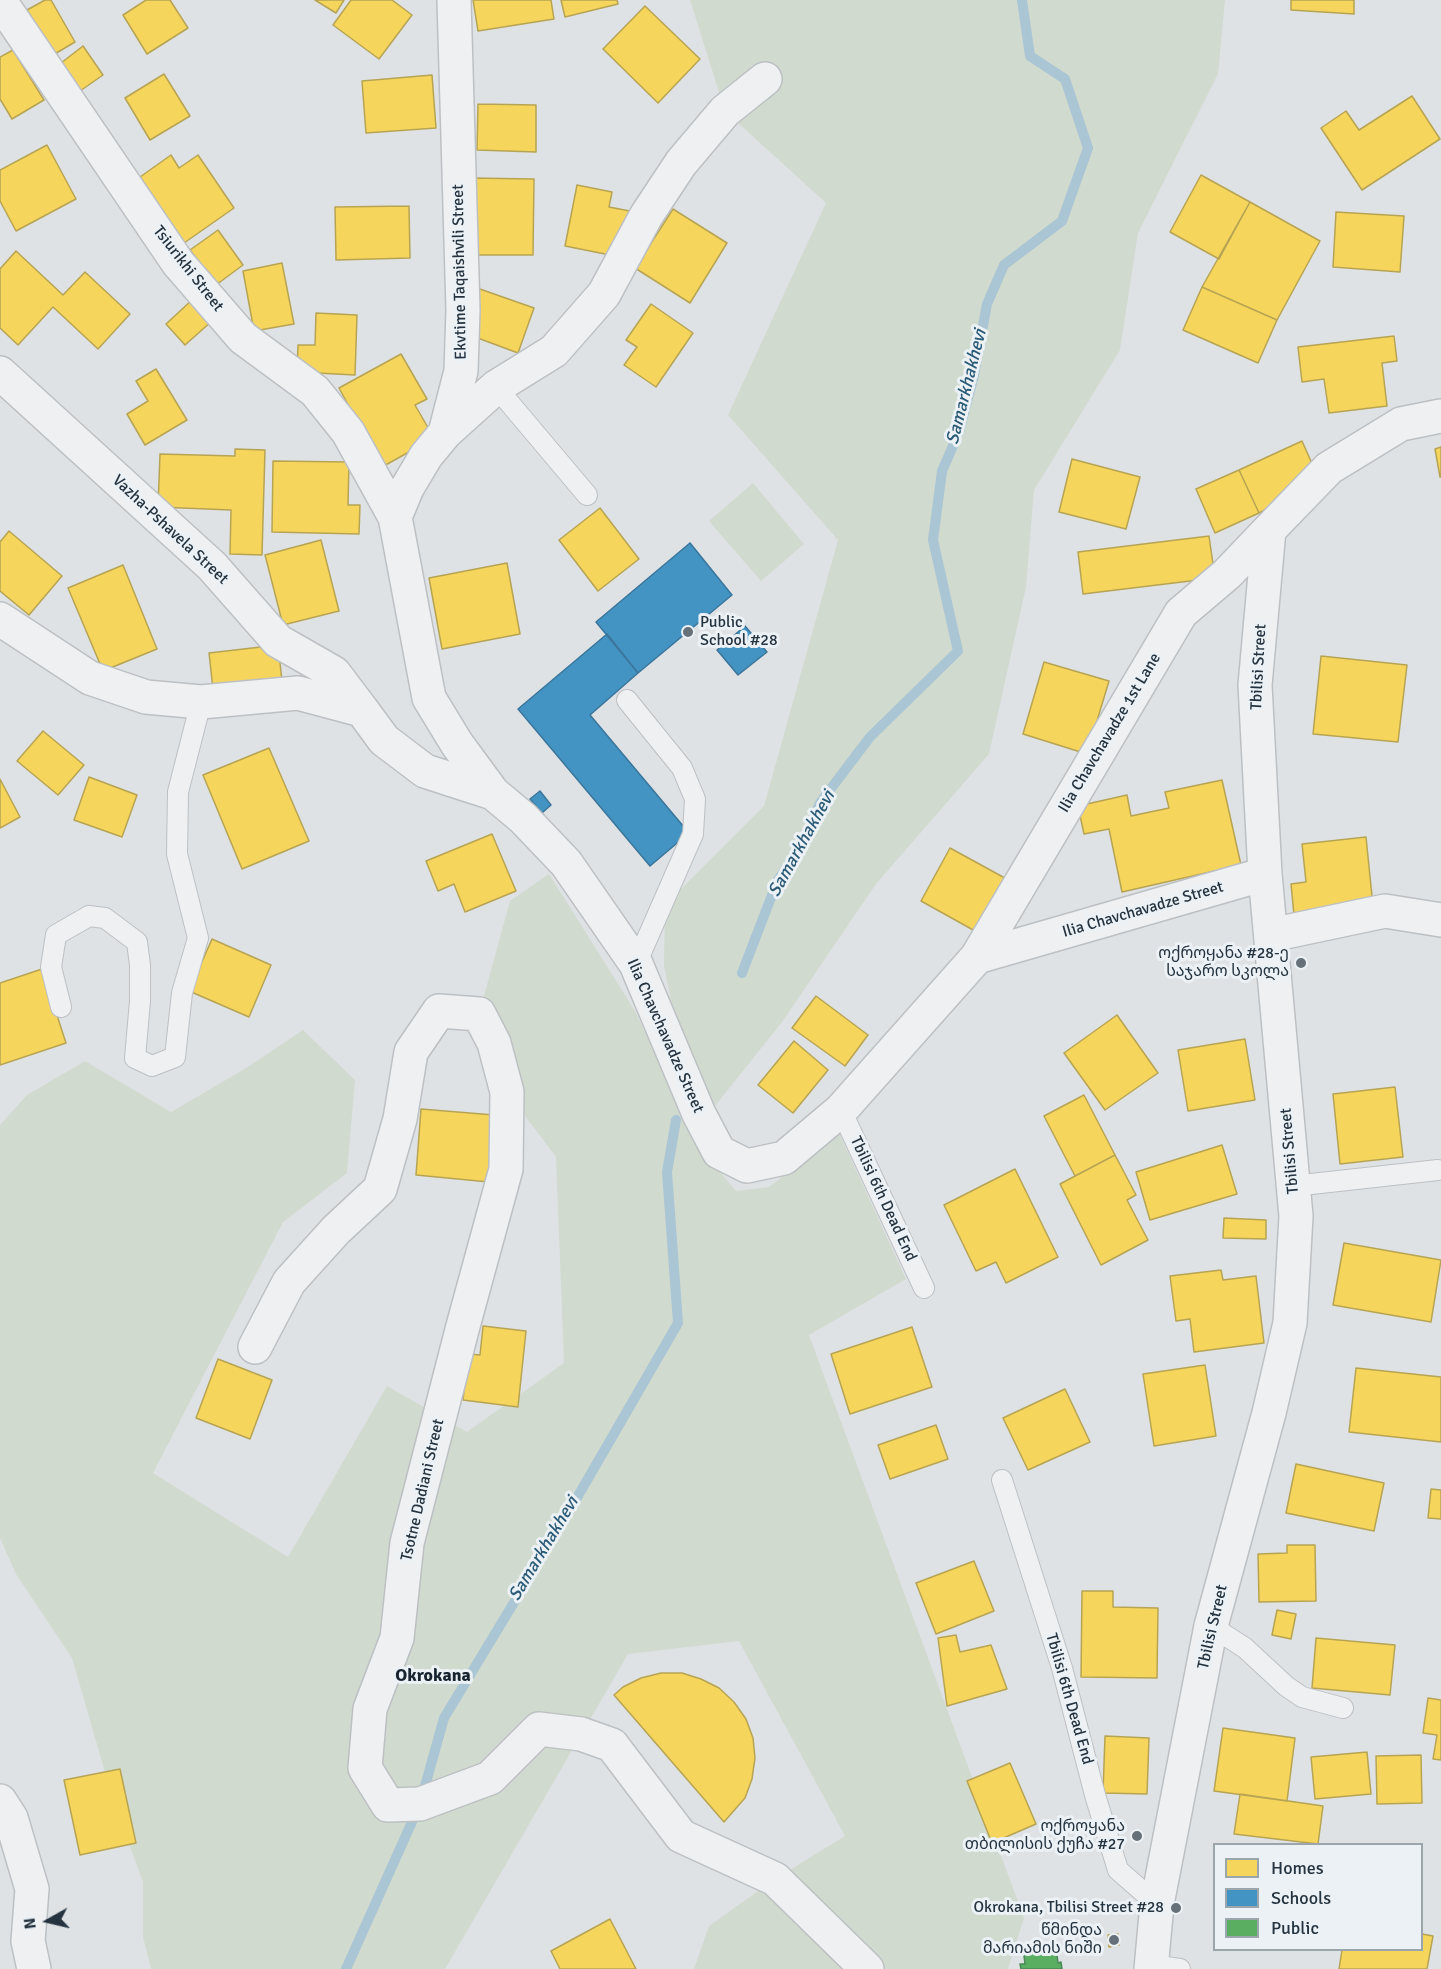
<!DOCTYPE html>
<meta charset="utf-8">
<style>
body{margin:0}
#map{position:relative;width:1441px;height:1969px;overflow:hidden;background:#dfe2e5;font-family:Signika,sans-serif}
canvas{display:block}
.legend{position:absolute;left:1213px;top:1843px;width:210px;height:108px;box-sizing:border-box;background:#ebf1f5;border:2px solid #9ba5ac;margin:0;padding:8px 10px;list-style:none;font-size:18px;color:#24333f}
.legend li{display:flex;align-items:center;gap:12px;height:30px}
.legend b{width:30px;border:2px solid #9ba5ac}
.north{position:absolute;left:18px;top:1891px;width:60px;height:60px;-webkit-text-stroke:4px #ebf1f5;paint-order:stroke;rotate:262deg;font-size:16px;font-weight:700;line-height:24px;text-align:center;color:#24333f}
.north::after{content:'';display:block;margin:auto;width:21px;height:27px;background:#24333f;clip-path:polygon(50% 0,100% 100%,50% 72%,0 100%)}
</style>
<div id="map">
<canvas width="1441" height="1969"></canvas>
<ul class="legend">
<li><b style="height:16px;background:#f6d55c"></b>Homes</li>
<li><b style="height:16px;background:#4393c3"></b>Schools</li>
<li><b style="height:16px;background:#5aae61"></b>Public</li>
</ul>
<div class="north">N</div>
</div>
<script>
const g = document.querySelector('canvas').getContext('2d');
g.lineJoin = 'round';
function fillPath(path, color) { g.fillStyle = color; g.fill(path, 'evenodd'); }
const poly = rows => new Path2D(rows.map(r => 'M' + r).join(''));
function trace(path, color, width, dash) { g.strokeStyle = color; g.lineWidth = width; g.lineCap = dash ? 'butt' : 'round'; g.setLineDash(dash || []); g.stroke(path); }
function write(font, color, halo, rows, align = 'center') {
  g.font = font + ' Signika,"Noto Sans Georgian",sans-serif'; g.lineWidth = 6; g.setLineDash([]); g.textBaseline = 'middle'; g.strokeStyle = halo; g.fillStyle = color; for (const [text, x, y, turn = 0] of rows) {
    g.save(); g.translate(x, y); g.rotate((+turn || 0) * Math.PI / 180); g.textAlign = isNaN(turn) ? turn : align; if (halo) g.strokeText(text, 0, 0); g.fillText(text, 0, 0); g.restore();
  }
}
fillPath(poly([
 [690,0,1225,0,1218,74,1138,233,1120,350,1034,490,1026,587,989,754,876,884,782,1022,711,1111,677,1030,664,966,665,905,764,806,838,540,728,415,826,203,725,111],
 [753,483,804,544,761,581,709,521],
 [549,874,635,1011,701,1149,736,1191,769,1187,839,1133,906,1279,809,1335,1024,1918,1008,1969,694,1969,709,1926,775,1879,845,1836,739,1641,628,1654,445,1969,151,1969,143,1937,143,1882,113,1800,72,1658,16,1574,0,1538,0,1125,27,1095,85,1061,171,1112,248,1067,303,1030,355,1080,347,1173,283,1222,153,1473,288,1557,387,1386,467,1432,564,1363,556,1157,507,1092,479,1014,510,901]
]), '#d1dace');
const homes = poly([
 [45,0,51,0,75,42,53,55,27,10,45,0],
 [146,0,170,0,188,28,147,54,123,15,146,0],
 [315,0,344,0,336,13,315,0],
 [351,0,392,0,412,15,379,59,333,25,351,0],
 [473,0,551,0,554,19,478,31,473,0],
 [561,0,617,0,618,4,565,17,561,0],
 [1291,0,1354,0,1354,14,1291,10,1291,0],
 [645,6,700,59,658,103,603,49,645,6],
 [83,46,103,75,80,91,61,63,83,46],
 [13,50,44,100,12,119,0,99,0,57,13,50],
 [164,74,190,116,150,140,125,98,164,74],
 [432,75,436,128,366,133,362,81,432,75],
 [1412,96,1440,139,1362,190,1321,128,1346,111,1359,130,1412,96],
 [478,104,536,105,536,152,477,150,478,104],
 [47,145,76,199,16,231,0,201,0,170,47,145],
 [171,155,179,168,198,155,234,208,184,243,140,177,171,155],
 [1201,175,1250,202,1219,259,1170,232,1201,175],
 [472,178,534,179,533,255,471,255,472,178],
 [577,185,612,192,609,207,630,211,620,257,565,246,577,185],
 [1250,202,1320,241,1277,320,1202,287,1250,202],
 [409,206,410,258,336,260,335,207,409,206],
 [673,209,727,243,690,303,635,268,673,209],
 [1336,212,1404,216,1400,272,1333,267,1336,212],
 [218,230,243,265,216,285,190,250,218,230],
 [16,251,63,295,85,272,130,314,98,349,53,307,18,345,0,328,0,269,16,251],
 [282,263,294,324,254,331,243,271,282,263],
 [1202,287,1277,320,1258,363,1183,330,1202,287],
 [477,288,534,308,518,353,475,337,477,288],
 [193,299,212,321,185,345,166,324,193,299],
 [651,304,693,333,656,387,624,365,637,347,626,340,651,304],
 [316,313,357,315,355,375,297,372,298,345,315,345,316,313],
 [1394,336,1397,361,1382,363,1387,406,1329,413,1324,379,1302,382,1298,347,1394,336],
 [401,354,427,399,415,405,434,438,382,467,339,388,401,354],
 [156,369,187,420,145,445,127,414,148,401,136,381,156,369],
 [1302,441,1314,468,1303,490,1259,513,1239,470,1302,441],
 [1441,447,1441,477,1440,477,1435,449,1441,447],
 [235,449,265,450,262,555,230,554,231,510,158,507,160,454,235,456,235,449],
 [1072,459,1140,477,1126,529,1059,512,1072,459],
 [273,461,349,462,348,505,360,505,359,534,272,532,273,461],
 [1239,470,1259,513,1215,533,1196,489,1239,470],
 [600,508,639,559,598,591,559,540,600,508],
 [9,531,62,576,29,615,0,591,0,542,9,531],
 [1209,536,1215,578,1083,594,1078,552,1209,536],
 [321,540,339,611,283,625,265,555,321,540],
 [507,563,520,634,442,649,429,578,507,563],
 [123,565,157,649,103,671,68,588,123,565],
 [278,645,282,681,213,689,209,653,278,645],
 [1321,656,1407,665,1398,742,1313,734,1321,656],
 [1044,662,1109,681,1087,754,1023,734,1044,662],
 [43,731,84,765,58,795,17,761,43,731],
 [269,748,309,841,242,869,203,775,269,748],
 [89,777,137,795,122,837,74,820,89,777],
 [0,779,20,817,0,828,0,779],
 [1222,780,1241,865,1122,892,1109,829,1084,834,1078,806,1127,795,1131,816,1169,808,1165,792,1222,780],
 [492,834,516,891,465,912,454,884,438,891,426,861,492,834],
 [1366,837,1373,906,1294,915,1291,884,1306,882,1302,844,1366,837],
 [950,848,1014,883,984,936,921,901,950,848],
 [212,939,271,965,249,1017,189,991,212,939],
 [42,969,66,1043,0,1065,0,983,42,969],
 [816,996,868,1035,845,1066,792,1028,816,996],
 [1117,1015,1158,1073,1105,1110,1064,1053,1117,1015],
 [1245,1039,1255,1100,1188,1111,1178,1050,1245,1039],
 [794,1041,828,1070,793,1113,758,1085,794,1041],
 [1395,1087,1403,1157,1340,1164,1333,1094,1395,1087],
 [1084,1095,1115,1155,1075,1176,1044,1116,1084,1095],
 [421,1109,494,1115,489,1182,416,1175,421,1109],
 [1222,1145,1237,1194,1150,1220,1136,1172,1222,1145],
 [1115,1155,1136,1195,1127,1200,1148,1240,1101,1265,1060,1184,1115,1155],
 [1015,1169,1058,1257,1006,1283,996,1262,976,1271,944,1205,1015,1169],
 [1224,1218,1266,1220,1266,1239,1223,1238,1224,1218],
 [1344,1243,1441,1260,1431,1322,1333,1305,1344,1243],
 [1221,1270,1223,1280,1256,1276,1264,1343,1194,1352,1190,1319,1176,1321,1170,1276,1221,1270],
 [483,1326,526,1331,518,1407,463,1400,468,1354,480,1355,483,1326],
 [912,1327,932,1387,850,1414,831,1354,912,1327],
 [218,1359,272,1380,250,1439,196,1418,218,1359],
 [1205,1365,1216,1436,1154,1446,1143,1374,1205,1365],
 [1356,1368,1441,1377,1441,1442,1349,1432,1356,1368],
 [1065,1389,1090,1442,1028,1470,1003,1418,1065,1389],
 [936,1425,948,1459,890,1479,878,1445,936,1425],
 [1296,1464,1384,1483,1374,1531,1286,1513,1296,1464],
 [1431,1489,1441,1490,1441,1519,1428,1518,1431,1489],
 [1287,1545,1315,1545,1316,1601,1259,1602,1258,1554,1287,1553,1287,1545],
 [974,1561,994,1611,936,1634,916,1583,974,1561],
 [1082,1591,1113,1591,1113,1607,1158,1608,1157,1678,1081,1677,1082,1591],
 [1277,1610,1296,1614,1291,1639,1272,1635,1277,1610],
 [956,1635,960,1652,991,1645,1007,1689,947,1706,938,1638,956,1635],
 [1316,1638,1395,1645,1390,1695,1312,1688,1316,1638],
 [661,1673,682,1673,701,1679,719,1688,734,1702,746,1719,753,1738,755,1758,752,1779,745,1798,724,1822,614,1695,623,1687,641,1678,661,1673],
 [1428,1698,1441,1700,1441,1760,1433,1759,1437,1735,1423,1733,1428,1698],
 [1223,1728,1295,1738,1287,1801,1214,1791,1223,1728],
 [1105,1736,1149,1738,1147,1794,1103,1793,1105,1736],
 [1367,1752,1371,1794,1315,1799,1311,1757,1367,1752],
 [1421,1755,1422,1803,1377,1804,1376,1756,1421,1755],
 [1010,1763,1036,1824,992,1843,967,1781,1010,1763],
 [120,1769,136,1843,80,1855,64,1780,120,1769],
 [1240,1794,1323,1806,1318,1844,1234,1834,1240,1794],
 [610,1919,636,1969,560,1969,551,1951,610,1919],
 [1118,1934,1119,1945,1109,1947,1108,1935,1118,1934],
 [1422,1934,1433,1936,1427,1969,1339,1969,1342,1950,1422,1950,1422,1934]
]);
fillPath(homes, '#f6d55c');
trace(homes, '#b7a453', 1.5);
const schools = poly([
 [690,543,732,595,638,673,596,622,690,543],
 [745,626,767,652,738,675,717,650,745,626],
 [607,634,638,673,590,715,689,833,650,866,518,709,607,634],
 [540,791,551,805,542,813,530,799,540,791]
]);
fillPath(schools, '#4393c3');
trace(schools, '#3a769b', 1.5);
const public = poly([
 [1047,1945,1057,1955,1058,1963,1061,1962,1062,1969,1021,1969,1020,1964,1025,1964,1024,1956,1034,1946,1047,1945]
]);
fillPath(public, '#5aae61');
trace(public, '#4a8957', 1.5);
trace(poly([
 [742,973,777,882,803,842,820,803,870,737,958,651,933,540,942,471,959,432,974,375,987,304,1004,265,1062,221,1088,148,1065,79,1030,56,1022,0],
 [346,1969,420,1804,444,1718,567,1515,678,1323,667,1172,676,1120]
]), '#aac5d4', 10);
const service = poly([
 [496,387,587,495],
 [627,700,682,768,695,799,693,834,636,964],
 [61,1007,51,967,56,935,89,916,105,918,137,942,140,965,140,1001,135,1058,152,1066,175,1057,182,993,198,938,177,854,178,792,201,702],
 [841,1110,924,1288],
 [1293,1186,1438,1170],
 [1002,1480,1062,1668,1095,1795,1118,1870,1157,1904],
 [1211,1626,1245,1648,1286,1686,1302,1697,1343,1708],
 [1151,1965,1180,1969]
]);
const minor = poly([
 [454,0,463,310,461,371,445,433,426,456,407,488,395,517,429,698,457,744,493,793],
 [0,1,178,263,243,338,315,391,348,432,395,517],
 [0,373,212,566,278,641,334,673,362,710],
 [445,433,496,387,554,351,604,294,646,216,681,163,725,111,765,79],
 [0,619,90,678,146,697,201,702,298,693,362,710,384,740,425,771,493,793,523,818,566,863,636,964,699,1114,719,1152,747,1166,784,1158,841,1110,977,957,1181,613,1227,574,1269,530],
 [1271,935,1385,911,1441,920],
 [977,957,1265,874],
 [255,1347,289,1282,336,1230,380,1189,400,1119,411,1052,439,1011,479,1014,494,1043,507,1092,506,1169,463,1326,407,1543,397,1638,370,1709,365,1768,388,1805,420,1804,490,1778,539,1729,581,1734,612,1745,681,1836,775,1879,867,1969],
 [0,1801,11,1818,32,1889,28,1941,34,1969],
 [1151,1969,1157,1904,1211,1626,1269,1413,1290,1323,1296,1216,1265,874,1255,685,1269,530,1329,468,1401,424,1441,416]
]);
trace(service, '#bdc0c3', 22);
trace(minor, '#bdc0c3', 36);
trace(service, '#eef0f2', 20);
trace(minor, '#eef0f2', 33);
for (const [x, y, r, color] of [
 [688,632,6,"#657079"],
 [1301,963,6,"#657079"],
 [1137,1836,6,"#657079"],
 [1176,1908,6,"#657079"],
 [1114,1940,6,"#657079"]
]) { const dot = new Path2D(); dot.arc(x, y, r, 0, 2 * Math.PI); g.fillStyle = color; g.fill(dot); trace(dot, '#ebf1f5', 2); }
write('16px', '#24333f', '#ebf1f5', [
 ["Tsiurikhi Street",188,269,52],
 ["Ekvtime Taqaishvili Street",460,272,-91],
 ["Vazha-Pshavela Street",170,530,43],
 ["Tbilisi Street",1259,667,-87],
 ["Ilia Chavchavadze 1st Lane",1110,733,-59],
 ["Ilia Chavchavadze Street",1143,910,-16],
 ["Ilia Chavchavadze Street",665,1036,66],
 ["Tbilisi Street",1290,1151,-95],
 ["Tbilisi 6th Dead End",883,1199,65],
 ["Tsotne Dadiani Street",423,1490,-77],
 ["Tbilisi Street",1213,1627,-77],
 ["Tbilisi 6th Dead End",1069,1699,74]
]);
write('16px', '#24333f', '#ebf1f5', [
 ["Public",700,623,"left"],
 ["School #28",700,641,"left"],
 ["ოქროყანა #28-ე",1289,954],
 ["საჯარო სკოლა",1289,972],
 ["ოქროყანა",1125,1827],
 ["თბილისის ქუჩა #27",1125,1845],
 ["Okrokana, Tbilisi Street #28",1164,1908],
 ["წმინდა",1102,1931],
 ["მარიამის ნიში",1102,1949]
], 'right');
write('italic 18px', '#2b5a77', '#ebf1f5', [
 ["Samarkhakhevi",967,387,-76],
 ["Samarkhakhevi",802,844,-61],
 ["Samarkhakhevi",544,1549,-59]
]);
write('bold 18px', '#172430', '#ebf1f5', [
 ["Okrokana",433,1676]
]);
</script>
